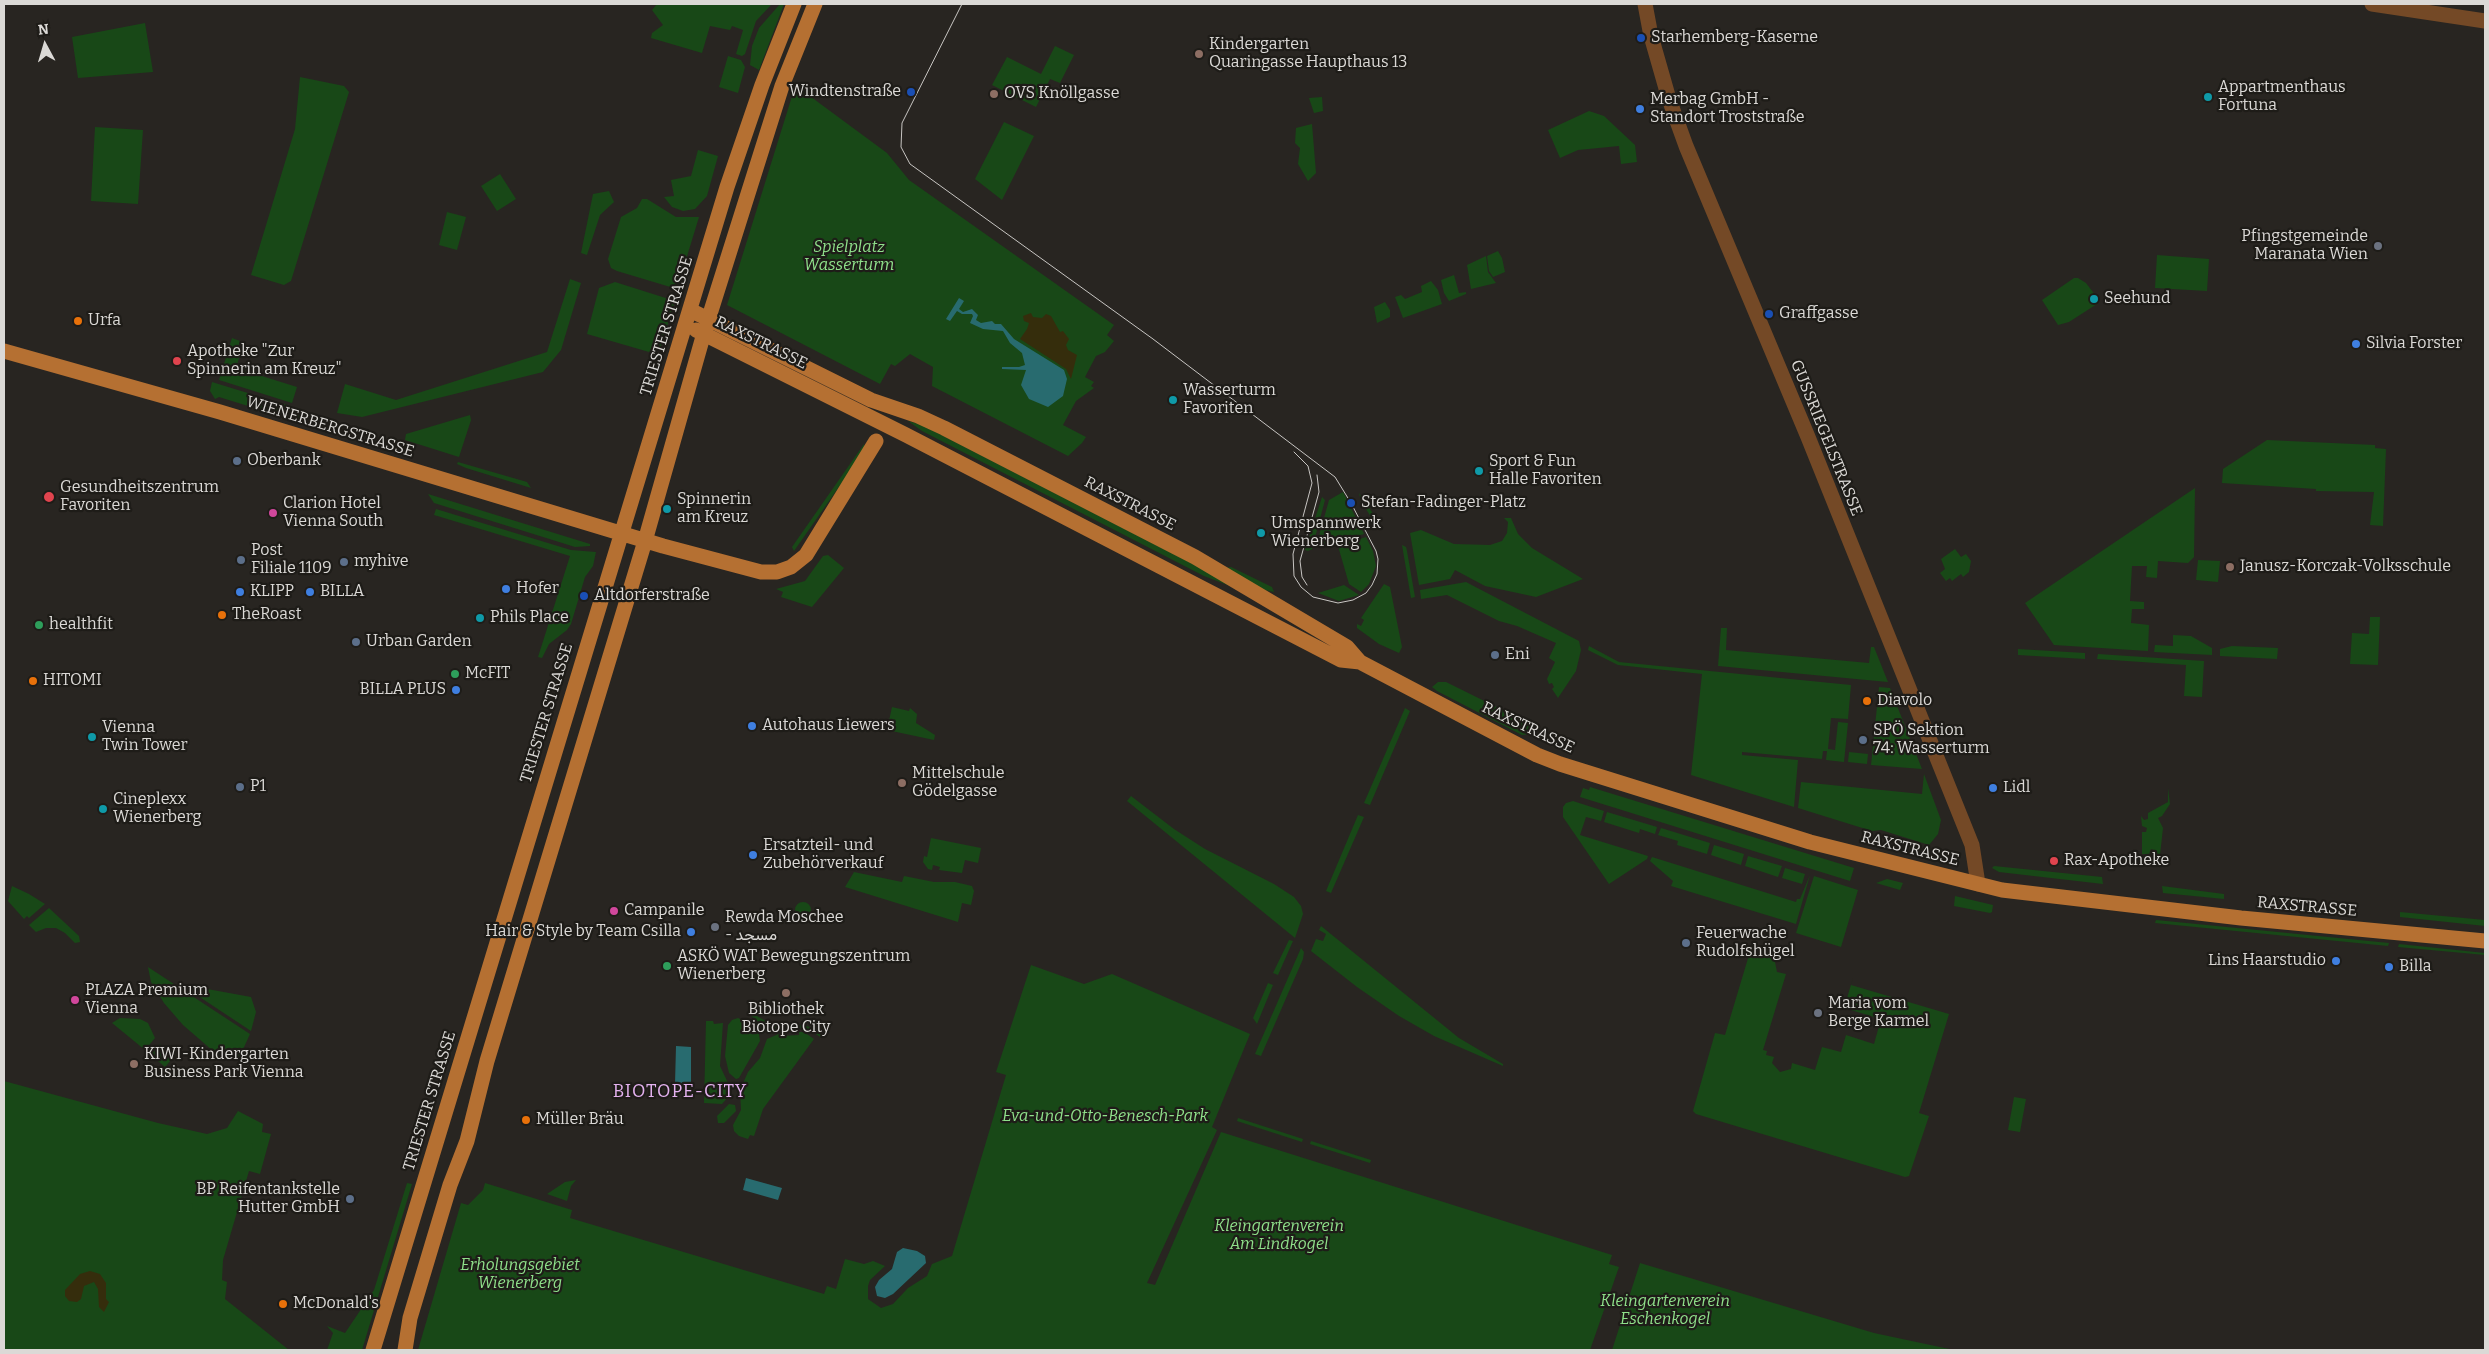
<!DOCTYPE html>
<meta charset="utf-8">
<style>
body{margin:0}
#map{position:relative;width:2489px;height:1354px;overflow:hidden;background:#282521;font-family:Bitter,serif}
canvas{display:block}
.frame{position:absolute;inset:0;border:5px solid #dbd9d6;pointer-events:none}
.north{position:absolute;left:20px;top:20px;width:50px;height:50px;-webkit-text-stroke:4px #1e1c18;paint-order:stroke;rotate:354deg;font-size:14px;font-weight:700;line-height:20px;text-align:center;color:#dbd9d6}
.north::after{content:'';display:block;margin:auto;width:18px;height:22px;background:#dbd9d6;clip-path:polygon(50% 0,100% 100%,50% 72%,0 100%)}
</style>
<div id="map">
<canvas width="2489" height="1354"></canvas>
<div class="frame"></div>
<div class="north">N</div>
</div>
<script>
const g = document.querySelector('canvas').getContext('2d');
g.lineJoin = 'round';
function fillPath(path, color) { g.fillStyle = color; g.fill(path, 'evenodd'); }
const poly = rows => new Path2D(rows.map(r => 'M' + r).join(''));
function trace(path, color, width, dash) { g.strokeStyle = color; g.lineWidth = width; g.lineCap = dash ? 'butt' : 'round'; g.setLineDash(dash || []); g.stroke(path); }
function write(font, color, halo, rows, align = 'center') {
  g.font = font + ' Bitter,Vazirmatn,serif'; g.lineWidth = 4.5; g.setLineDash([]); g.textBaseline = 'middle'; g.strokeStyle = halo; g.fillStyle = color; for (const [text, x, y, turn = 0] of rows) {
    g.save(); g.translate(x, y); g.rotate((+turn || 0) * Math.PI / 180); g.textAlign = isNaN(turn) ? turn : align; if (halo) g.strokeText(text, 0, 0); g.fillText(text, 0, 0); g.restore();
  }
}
fillPath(poly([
 [657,4,772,4,756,21,745,54,742,56,736,54,743,30,732,26,730,30,710,26,702,53,651,38,652,33,663,25,652,10],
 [780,4,784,4,759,70,750,65,752,46,759,28],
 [145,23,153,72,78,78,72,37],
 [1055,46,1074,55,1060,83,1050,79,1036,107,992,85,1007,57,1041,74],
 [728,56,741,60,745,67,738,93,719,87],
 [300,77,344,86,349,92,291,281,284,285,251,275,295,129],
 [803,91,887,153,909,180,1114,325,1107,335,1114,341,1105,352,1096,356,1085,377,1094,382,1091,386,1094,388,1076,401,1063,425,1086,437,1082,443,1068,456,932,386,933,367,910,354,895,366,891,364,880,384,727,305,793,93],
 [1322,97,1323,111,1314,113,1309,98],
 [1589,111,1604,116,1635,145,1637,162,1621,164,1619,146,1578,150,1560,158,1548,130],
 [1004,122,1034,136,1002,200,975,179],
 [1312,124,1316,173,1308,181,1298,164,1300,148,1295,143,1296,128],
 [95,127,143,130,138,204,91,201],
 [698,150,718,156,707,196,695,209,683,211,672,207,664,197,674,196,671,180,691,176],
 [500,174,516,199,497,211,481,186],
 [609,191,614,202,600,215,587,255,581,253,593,194],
 [642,199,647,199,676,217,699,217,677,289,617,271,611,268,608,259,621,217,637,208],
 [447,212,466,217,457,250,439,245],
 [1498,251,1502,258,1505,272,1493,277,1489,271,1487,256],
 [2157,255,2209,259,2207,291,2155,288],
 [1486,256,1488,272,1496,283,1471,289,1467,265],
 [1454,275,1459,293,1466,292,1466,294,1449,301,1444,293,1441,280],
 [2074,278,2078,278,2086,283,2099,300,2097,304,2069,322,2058,325,2042,300],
 [570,279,581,283,561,350,543,372,362,417,337,413,345,384,396,400,547,352],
 [1431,281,1438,290,1442,304,1403,318,1395,297,1401,295,1405,299,1422,292,1421,286],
 [615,282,672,300,674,304,661,346,653,347,649,352,587,334,599,288],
 [1385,302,1390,310,1390,317,1377,323,1374,307],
 [232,338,240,341,236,354,240,355,236,368,297,387,292,403,219,380],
 [212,382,251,394,248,406,219,397,215,399,210,391],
 [253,395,290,406,284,417,250,406],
 [295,408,309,413,306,424,289,418],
 [470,415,471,420,459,457,405,440,406,434],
 [908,421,922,425,1209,572,1230,586,1204,576,922,431],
 [2267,440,2375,445,2375,448,2386,449,2383,526,2370,525,2374,492,2316,491,2316,489,2222,483,2223,469],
 [864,444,864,451,794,551,792,547],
 [458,462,527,482,531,488,466,468,457,464],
 [2195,488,2194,557,2188,563,2158,561,2157,578,2146,577,2147,566,2132,566,2130,601,2144,602,2144,609,2132,609,2131,623,2149,625,2148,651,2054,645,2025,603],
 [1343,492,1364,534,1318,547,1317,543,1329,500],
 [1359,493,1374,515,1379,530,1361,501],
 [428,494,590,544,590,546,575,547,434,503],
 [1322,497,1325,500,1312,549,1308,551,1305,550],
 [436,509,571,550,596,552,593,566,585,577,571,624,567,630,549,644,542,658,538,657,570,556,434,515],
 [1504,518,1511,518,1518,534,1532,548,1583,579,1536,597,1485,586,1455,570,1450,579,1419,585,1410,533,1421,530,1454,544,1490,545,1502,541,1507,533,1508,522],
 [1366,537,1373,551,1376,566,1369,584,1361,592,1349,584,1338,546],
 [1402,545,1406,547,1407,551,1415,597,1411,598],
 [1955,549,1961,557,1966,554,1971,561,1969,572,1963,577,1961,574,1952,581,1950,578,1946,581,1940,573,1945,569,1941,559],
 [828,555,844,568,812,607,781,597,783,592,776,589,805,581,823,556],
 [2198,560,2220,561,2218,582,2196,580],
 [1231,567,1272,587,1274,592,1260,589,1226,568],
 [1466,582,1579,641,1581,650,1576,671,1558,698,1552,689,1554,687,1552,683,1549,684,1547,679,1555,662,1549,658,1556,643,1517,626,1499,621,1447,595,1421,599,1420,590],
 [1384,584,1390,587,1402,647,1399,653,1379,644,1357,628,1357,624,1361,626,1364,620,1361,618],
 [1344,585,1359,595,1339,601,1318,593],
 [2370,617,2380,617,2378,665,2350,664,2352,633,2369,634],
 [1721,628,1727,628,1726,650,1869,663,1871,647,1874,647,1888,682,1718,666],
 [2173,635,2191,636,2212,648,2212,655,2154,652,2155,645,2173,646],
 [1589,646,1619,662,1851,685,1848,719,1831,718,1828,749,1835,750,1838,722,1848,723,1844,762,1826,760,1827,751,1823,751,1822,759,1742,752,1742,755,1798,760,1794,807,1691,775,1702,674,1618,665,1588,650],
 [2232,646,2278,648,2277,659,2220,656,2220,649],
 [2018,649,2085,653,2085,659,2018,655],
 [2098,654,2204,661,2202,697,2184,696,2186,665,2097,659],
 [1438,682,1446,682,1537,727,1531,734,1522,735,1437,691,1432,687],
 [1879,687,1890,688,1922,769,1871,765],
 [892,707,909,711,910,708,917,714,916,723,935,735,934,740,887,730],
 [1405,708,1410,711,1370,805,1364,803],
 [1849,752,1868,754,1867,764,1848,762],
 [1924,774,1941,820,1938,834,1929,845,1881,830,1872,831,1798,808,1801,782,1922,794],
 [1590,787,1854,868,1850,881,1580,797,1583,788,1589,790],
 [2168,788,2170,804,2162,816,2158,818,2163,828,2160,855,2155,855,2155,851,2151,849,2149,854,2142,854,2142,832,2146,832,2147,828,2142,826,2141,816,2144,820,2148,819,2148,813,2168,802],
 [1131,796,1174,829,1205,849,1274,884,1294,897,1301,906,1303,914,1295,938,1127,801],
 [1573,801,1604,811,1601,821,1586,817,1580,835,1648,856,1647,859,1609,884,1563,817,1563,807,1566,803],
 [1607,812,1657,827,1655,834,1640,829,1639,833,1604,822],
 [1358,815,1364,817,1331,893,1326,891],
 [1661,828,1710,843,1707,854,1677,845,1678,841,1658,835],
 [931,838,981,848,978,863,965,860,962,873,939,870,940,867,933,865,932,870,928,869,923,862,924,856,927,857],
 [1714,845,1744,854,1741,865,1711,855],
 [1748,856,1782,866,1778,877,1745,866],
 [1652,857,1796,902,1797,899,1800,899,1810,875,1796,924,1671,886,1673,881,1650,861],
 [1994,866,2102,877,2103,884,1999,872,1992,868],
 [1785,868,1805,874,1802,884,1782,878],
 [854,872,902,882,904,876,934,882,955,882,972,886,974,891,971,905,962,903,958,922,845,887],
 [1814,876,1858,890,1841,947,1796,933],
 [1887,879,1903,883,1900,890,1876,883],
 [12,886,29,894,45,904,29,918,27,916,24,919,8,901],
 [2162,886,2224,894,2224,899,2163,893],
 [1955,896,1993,905,1992,912,1990,913,1954,906],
 '795 910a8 8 0 1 1 16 0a8 8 0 1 1-16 0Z',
 [49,908,79,936,80,942,75,943,65,933,56,928,46,928,36,932,29,925],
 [2400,912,2485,920,2485,926,2400,917],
 [2156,920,2389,943,2388,946,2155,923],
 [1321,926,1459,1038,1503,1064,1503,1066,1434,1036,1399,1016,1357,987,1311,951,1316,939,1323,941,1326,934,1319,930],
 [1289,940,1293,941,1278,975,1273,973],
 [2399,944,2485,953,2485,955,2398,947],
 [1301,948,1304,952,1303,959,1261,1056,1255,1054],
 [1741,948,1774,957,1777,972,1786,974,1763,1050,1767,1051,1766,1055,1774,1057,1772,1063,1780,1072,1791,1069,1792,1063,1815,1070,1822,1047,1841,1052,1846,1035,1874,1044,1881,1019,1844,1008,1853,978,1851,985,1949,1014,1919,1113,1929,1116,1909,1176,1905,1177,1696,1114,1693,1111,1715,1033,1725,1035,1749,955,1739,952],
 [1031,965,1084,984,1112,974,1250,1034,1212,1127,1217,1130,1147,1283,1155,1285,1221,1132,1612,1255,1609,1264,1619,1267,1590,1350,418,1350,461,1203,468,1205,483,1190,485,1183,572,1210,570,1218,824,1294,827,1286,836,1289,845,1259,864,1264,873,1261,885,1266,870,1280,868,1286,868,1299,881,1308,893,1304,908,1288,927,1276,932,1264,952,1256,1006,1075,996,1072],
 [148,967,250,1034,240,1056,233,1060,220,1057,183,1025,164,1003,151,982],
 [1268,983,1273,985,1257,1024,1253,1018],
 [180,984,251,997,256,1012,251,1031],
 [750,1012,769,1023,807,1026,824,1035,822,1038,806,1028,772,1028,761,1024,750,1015],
 [120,1018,140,1019,148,1023,155,1038,145,1050,112,1023],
 [738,1018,758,1028,760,1041,739,1078,736,1079,729,1073,725,1056,728,1025,732,1020],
 [706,1021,713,1021,714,1024,723,1023,720,1066,730,1087,729,1096,722,1104,704,1103],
 [799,1032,804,1032,814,1039,763,1109,754,1136,750,1135,748,1139,739,1136,734,1131,733,1125,741,1110,740,1090,748,1072,760,1058,767,1039,781,1033,782,1036,799,1035],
 [160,1044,172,1059,165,1067,151,1055],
 [4,1081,158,1123,207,1134,227,1128,238,1111,263,1124,262,1132,271,1134,260,1174,249,1171,223,1260,222,1280,227,1282,225,1299,289,1350,4,1350],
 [2014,1097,2026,1099,2020,1132,2008,1130],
 [729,1104,735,1105,736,1111,724,1123,718,1123,717,1116],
 [1238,1118,1303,1139,1302,1142,1237,1121],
 [1311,1141,1371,1160,1370,1163,1310,1144],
 [576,1180,571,1186,567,1201,547,1194,565,1182],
 [407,1183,412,1184,362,1350,327,1350,333,1333,327,1326,345,1333,374,1290],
 [1640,1263,1874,1333,1954,1350,1612,1350]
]), '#184817');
fillPath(poly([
 [1031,313,1033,317,1042,318,1046,314,1051,316,1060,332,1063,331,1069,339,1066,345,1068,350,1077,355,1071,379,1066,369,1020,339,1027,329,1029,323,1024,321,1023,316],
 [90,1271,100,1274,106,1283,106,1299,109,1302,104,1312,99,1307,98,1289,94,1282,84,1286,81,1299,77,1302,69,1301,65,1296,65,1290,80,1274]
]), '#352d0c');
fillPath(poly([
 [959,298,964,301,959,309,963,312,972,309,978,315,976,320,981,323,992,321,995,324,1001,324,1014,339,1064,370,1067,379,1063,396,1048,407,1029,399,1021,385,1026,370,1002,369,1002,367,1019,367,1025,365,1022,353,1010,343,1003,331,983,329,970,323,973,316,972,314,962,314,957,311,950,321,946,319],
 [676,1046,691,1047,691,1084,675,1084],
 [746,1178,782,1188,778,1200,743,1190],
 [903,1248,917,1251,925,1256,926,1263,893,1294,885,1298,877,1296,875,1287,879,1280,892,1269,897,1252]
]), '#286b6f');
trace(poly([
 [1645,4,1651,36,1669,99,1686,146,1808,437,1972,845,1978,884],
 [2372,4,2485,21]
]), '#744926', 15);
trace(poly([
 [690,310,871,400,918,416,944,428,1195,557,1347,647,1360,662,1537,755,1560,764,1810,842,2002,890,2241,918,2485,941],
 [696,330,906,435,1341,660,1360,662],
 [4,351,220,412,663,546,761,572,777,572,791,567,806,555,876,441],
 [373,1350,727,187,762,85,794,4],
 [405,1350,410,1318,450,1185,467,1141,487,1061,645,541,704,333,782,86,815,4]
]), '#b57032', 15);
trace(poly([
 [962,4,902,123,901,147,910,164,1153,339,1335,477,1351,503,1376,551,1378,559,1377,574,1372,585,1366,593,1353,600,1338,603,1313,597,1301,587,1294,576,1293,554,1312,483,1308,466,1294,452],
 [1307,585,1302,577,1300,561,1319,492,1317,475]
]), '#c8c6c3', 1);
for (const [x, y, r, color] of [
 [1641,38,5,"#1a4fb4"],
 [1199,54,5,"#8d6e63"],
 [911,92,5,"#1a4fb4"],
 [994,94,5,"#8d6e63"],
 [2208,97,5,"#0f9aa8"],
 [1640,109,5,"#3f7fe0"],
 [2378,246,5,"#6b7280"],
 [2094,299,5,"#0f9aa8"],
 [1769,314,5,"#1a4fb4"],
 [78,321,5,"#e8710a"],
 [2356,344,5,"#3f7fe0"],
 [177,361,5,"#e0444e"],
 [1173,400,5,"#0f9aa8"],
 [237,461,5,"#5c6f8a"],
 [1479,471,5,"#0f9aa8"],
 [49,497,6,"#e0444e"],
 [1351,503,5,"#1a4fb4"],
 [667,509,5,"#0f9aa8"],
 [273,513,5,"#d1479c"],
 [1261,533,5,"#0f9aa8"],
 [241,560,5,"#5c6f8a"],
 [344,562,5,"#5c6f8a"],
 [2230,567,5,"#8d6e63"],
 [506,589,5,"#3f7fe0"],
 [240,592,5,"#3f7fe0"],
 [310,592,5,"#3f7fe0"],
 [584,596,5,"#1a4fb4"],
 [222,615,5,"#e8710a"],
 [480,618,5,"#0f9aa8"],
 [39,625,5,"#2e9e5b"],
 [356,642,5,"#5c6f8a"],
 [1495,655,5,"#5c6f8a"],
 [455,674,5,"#2e9e5b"],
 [33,681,5,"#e8710a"],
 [456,690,5,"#3f7fe0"],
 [1867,701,5,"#e8710a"],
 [752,726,5,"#3f7fe0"],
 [92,737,5,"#0f9aa8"],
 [1863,740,5,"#5c6f8a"],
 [902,783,5,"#8d6e63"],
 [240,787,5,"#5c6f8a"],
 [1993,788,5,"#3f7fe0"],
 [103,809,5,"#0f9aa8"],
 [753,855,5,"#3f7fe0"],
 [2054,861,5,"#e0444e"],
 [614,911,5,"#d1479c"],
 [715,927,5,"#6b7280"],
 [691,932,5,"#3f7fe0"],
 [1686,943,5,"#5c6f8a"],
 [2336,961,5,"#3f7fe0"],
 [667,966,5,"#2e9e5b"],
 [2389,967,5,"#3f7fe0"],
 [786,993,5,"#8d6e63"],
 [75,1000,5,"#d1479c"],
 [1818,1013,5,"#6b7280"],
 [134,1064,5,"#8d6e63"],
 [526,1120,5,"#e8710a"],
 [350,1199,5,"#5c6f8a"],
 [283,1304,5,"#e8710a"]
]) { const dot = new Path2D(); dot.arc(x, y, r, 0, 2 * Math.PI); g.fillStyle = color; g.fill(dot); trace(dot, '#1e1c18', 2); }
write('16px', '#dbd9d6', '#1e1c18', [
 ["Starhemberg-Kaserne",1651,38],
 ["Kindergarten",1209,45],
 ["Quaringasse Haupthaus 13",1209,63],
 ["Appartmenthaus",2218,88],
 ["Fortuna",2218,106],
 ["Windtenstraße",901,92,"right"],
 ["OVS Knöllgasse",1004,94],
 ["Merbag GmbH -",1650,100],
 ["Standort Troststraße",1650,118],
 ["Pfingstgemeinde",2368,237,"right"],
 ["Maranata Wien",2368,255,"right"],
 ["Seehund",2104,299],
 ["Graffgasse",1779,314],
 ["Urfa",88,321],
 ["Silvia Forster",2366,344],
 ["Apotheke \"Zur",187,352],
 ["Spinnerin am Kreuz\"",187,370],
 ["Wasserturm",1183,391],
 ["Favoriten",1183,409],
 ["Oberbank",247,461],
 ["Sport & Fun",1489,462],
 ["Halle Favoriten",1489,480],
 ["Gesundheitszentrum",60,488],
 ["Favoriten",60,506],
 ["Spinnerin",677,500],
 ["am Kreuz",677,518],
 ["Stefan-Fadinger-Platz",1361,503],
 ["Clarion Hotel",283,504],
 ["Vienna South",283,522],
 ["Umspannwerk",1271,524],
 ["Wienerberg",1271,542],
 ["Post",251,551],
 ["Filiale 1109",251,569],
 ["myhive",354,562],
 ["Janusz-Korczak-Volksschule",2240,567],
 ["Hofer",516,589],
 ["KLIPP",250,592],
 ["BILLA",320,592],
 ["Altdorferstraße",594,596],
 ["TheRoast",232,615],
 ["Phils Place",490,618],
 ["healthfit",49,625],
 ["Urban Garden",366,642],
 ["Eni",1505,655],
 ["McFIT",465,674],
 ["HITOMI",43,681],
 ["BILLA PLUS",446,690,"right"],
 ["Diavolo",1877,701],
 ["Autohaus Liewers",762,726],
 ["Vienna",102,728],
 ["Twin Tower",102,746],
 ["SPÖ Sektion",1873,731],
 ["74: Wasserturm",1873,749],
 ["Mittelschule",912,774],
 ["Gödelgasse",912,792],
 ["P1",250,787],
 ["Lidl",2003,788],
 ["Cineplexx",113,800],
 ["Wienerberg",113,818],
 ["Ersatzteil- und",763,846],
 ["Zubehörverkauf",763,864],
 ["Rax-Apotheke",2064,861],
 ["Campanile",624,911],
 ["Rewda Moschee",725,918],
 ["- مسجد",725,936],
 ["Hair & Style by Team Csilla",681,932,"right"],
 ["Feuerwache",1696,934],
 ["Rudolfshügel",1696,952],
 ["ASKÖ WAT Bewegungszentrum",677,957],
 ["Wienerberg",677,975],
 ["Lins Haarstudio",2326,961,"right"],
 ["Billa",2399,967],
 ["PLAZA Premium",85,991],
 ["Vienna",85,1009],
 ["Maria vom",1828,1004],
 ["Berge Karmel",1828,1022],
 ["Bibliothek",786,1010,"center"],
 ["Biotope City",786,1028,"center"],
 ["KIWI-Kindergarten",144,1055],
 ["Business Park Vienna",144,1073],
 ["Müller Bräu",536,1120],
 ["BP Reifentankstelle",340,1190,"right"],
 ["Hutter GmbH",340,1208,"right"],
 ["McDonald's",293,1304]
], 'left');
write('italic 16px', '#8fe08a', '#1e1c18', [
 ["Spielplatz",849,248],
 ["Wasserturm",849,266],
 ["Eva-und-Otto-Benesch-Park",1105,1117],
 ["Kleingartenverein",1279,1227],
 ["Am Lindkogel",1279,1245],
 ["Erholungsgebiet",520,1266],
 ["Wienerberg",520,1284],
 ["Kleingartenverein",1665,1302],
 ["Eschenkogel",1665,1320]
]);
write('16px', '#dbd9d6', '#1e1c18', [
 ["TRIESTER STRASSE",667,326,-73],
 ["RAXSTRASSE",761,343,26],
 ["WIENERBERGSTRASSE",330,427,17],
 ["GUSSRIEGELSTRASSE",1826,438,68],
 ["RAXSTRASSE",1130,504,27],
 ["TRIESTER STRASSE",547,713,-73],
 ["RAXSTRASSE",1528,728,25],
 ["RAXSTRASSE",1910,849,14],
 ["RAXSTRASSE",2307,907,5],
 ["TRIESTER STRASSE",430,1101,-73]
]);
g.letterSpacing = '1px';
write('18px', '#e4b2ef', '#1e1c18', [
 ["BIOTOPE-CITY",680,1092]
]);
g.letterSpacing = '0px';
</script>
